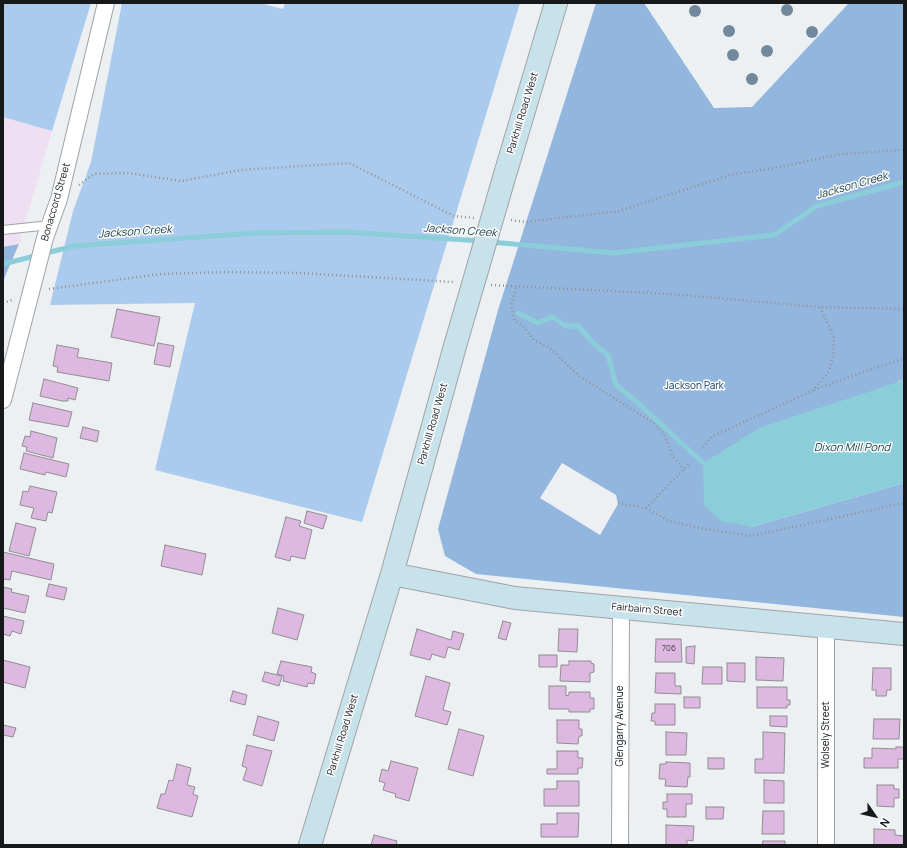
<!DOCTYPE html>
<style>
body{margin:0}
#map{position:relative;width:907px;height:848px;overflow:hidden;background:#edf0f2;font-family:Manrope,sans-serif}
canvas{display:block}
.frame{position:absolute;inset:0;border:4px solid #171819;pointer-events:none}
.north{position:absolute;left:855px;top:796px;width:40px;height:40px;-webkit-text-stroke:3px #fbfdfe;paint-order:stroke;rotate:124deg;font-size:11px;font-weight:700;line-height:16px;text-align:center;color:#171819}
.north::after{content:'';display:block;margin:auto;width:14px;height:18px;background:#171819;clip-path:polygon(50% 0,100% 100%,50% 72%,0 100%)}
</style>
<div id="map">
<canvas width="907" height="848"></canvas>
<div class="frame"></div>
<div class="north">N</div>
</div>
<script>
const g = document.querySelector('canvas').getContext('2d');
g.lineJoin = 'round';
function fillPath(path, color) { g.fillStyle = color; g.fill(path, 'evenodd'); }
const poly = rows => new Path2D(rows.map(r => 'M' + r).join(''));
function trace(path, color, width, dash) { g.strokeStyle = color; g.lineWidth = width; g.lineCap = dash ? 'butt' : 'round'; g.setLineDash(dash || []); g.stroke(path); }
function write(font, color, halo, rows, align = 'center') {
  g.font = font + ' Manrope,sans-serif'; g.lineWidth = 3; g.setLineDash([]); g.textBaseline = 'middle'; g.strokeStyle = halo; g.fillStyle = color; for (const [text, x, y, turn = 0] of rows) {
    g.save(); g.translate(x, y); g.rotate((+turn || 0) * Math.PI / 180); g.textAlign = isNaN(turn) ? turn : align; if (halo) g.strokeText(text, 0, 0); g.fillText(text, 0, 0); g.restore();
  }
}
fillPath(poly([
 [3,117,52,131,19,244,3,247]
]), '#efdff2');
fillPath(poly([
 [3,3,91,3,52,131,3,117],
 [122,3,260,3,283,9,285,3,520,3,362,522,155,470,195,303,50,305,73,211,91,162]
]), '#abcbee');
fillPath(poly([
 [596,3,644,3,714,108,752,107,849,3,904,3,904,380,899,381,751,527,904,483,904,617,476,574,445,556,438,529,498,310],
 [562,463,616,495,618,504,600,535,540,498],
 [19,244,3,281,3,247]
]), '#92b6dd');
fillPath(poly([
 [904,380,904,483,751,527,721,521,704,505,703,463,759,428]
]), '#8bcdd9');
trace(poly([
 [491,242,614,253,774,235,817,206,904,182],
 [3,264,74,246,255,233,346,232,481,241],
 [518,313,538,323,552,317,566,326,578,326,593,343,608,355,616,385,636,401,703,463]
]), '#8bcdd9', 5);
const building = poly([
 [117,309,160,317,154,346,111,337,117,309],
 [158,343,174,346,170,367,154,364,158,343],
 [57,345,79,349,77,357,112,363,109,381,57,372,58,367,53,366,57,345],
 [44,379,78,388,75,400,68,398,68,401,62,401,40,396,44,379],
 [33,403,72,412,68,427,29,420,33,403],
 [83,427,99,431,97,442,80,438,83,427],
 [31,431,57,438,53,458,26,451,27,447,22,446,25,436,30,437,31,431],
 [24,453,69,464,66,477,46,472,45,475,20,469,24,453],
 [30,486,57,492,52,513,48,512,46,521,31,518,34,508,20,505,23,491,28,492,30,486],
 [307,511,327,516,323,529,304,523,307,511],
 [286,517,301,521,299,526,312,530,305,559,291,556,290,561,275,557,286,517],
 [16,523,36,528,29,556,9,551,16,523],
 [165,545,206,554,202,575,161,566,165,545],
 [3,552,54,564,51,580,12,571,10,580,3,579,3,552],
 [49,584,67,588,64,600,46,596,49,584],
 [3,587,12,589,11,592,29,596,25,613,3,608,3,587],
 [278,608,304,615,297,640,272,633,278,608],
 [3,616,24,621,21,634,12,631,10,636,3,634,3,616],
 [503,621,511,623,506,640,498,638,503,621],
 [417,629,451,640,453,631,464,634,459,650,448,647,445,658,432,654,430,660,410,655,417,629],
 [559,629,578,629,577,652,558,651,559,629],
 [656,639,681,639,682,662,655,662,656,639],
 [695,646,694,664,686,663,686,647,695,646],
 [539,655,557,655,557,667,539,667,539,655],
 [756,657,784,658,783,681,756,680,756,657],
 [3,660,30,667,25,688,3,682,3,660],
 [281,661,312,667,311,672,316,674,314,684,308,683,307,687,283,681,284,676,277,674,281,661],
 [569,661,591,661,591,663,594,664,594,672,590,673,590,682,560,681,561,665,569,665,569,661],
 [727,663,745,663,745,682,727,681,727,663],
 [703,667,722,667,722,684,702,684,703,667],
 [873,668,891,668,891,690,887,690,886,696,876,696,876,690,872,690,873,668],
 [265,672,282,676,279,686,262,681,265,672],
 [656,673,675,673,675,686,681,686,681,694,655,693,656,673],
 [426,676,450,683,443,710,451,712,447,725,415,716,426,676],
 [549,686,566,686,566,696,569,695,569,692,590,692,590,698,594,698,594,709,590,709,590,712,569,712,569,709,549,709,549,686],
 [757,687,787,687,787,700,790,700,790,705,787,705,787,708,757,708,757,687],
 [233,691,247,695,245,705,230,701,233,691],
 [684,697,700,697,700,708,684,708,684,697],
 [655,704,675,704,675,725,655,725,655,721,651,721,652,713,655,713,655,704],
 [258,716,279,722,274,741,253,735,258,716],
 [770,716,787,716,787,727,770,726,770,716],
 [874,719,900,719,899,739,873,739,874,719],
 [557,720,579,720,579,729,582,729,582,736,579,736,578,744,557,743,557,720],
 [3,725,16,728,13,737,3,735,3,725],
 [459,729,484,736,473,776,448,769,459,729],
 [666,732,687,733,686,755,666,755,666,732],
 [763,732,785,733,784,773,755,773,755,759,763,759,763,732],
 [247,745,272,751,262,786,243,780,247,768,242,766,247,745],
 [896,747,904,747,904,759,898,759,898,768,864,768,864,758,872,758,872,748,896,749,896,747],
 [557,751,578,751,578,758,583,758,582,768,578,768,578,774,547,774,547,769,557,769,557,751],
 [708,758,724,758,724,769,708,769,708,758],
 [391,761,418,768,409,801,395,797,396,794,383,790,385,783,379,781,382,769,388,771,391,761],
 [666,762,690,763,690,777,688,777,687,787,665,786,666,779,659,779,660,764,666,764,666,762],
 [177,764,191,768,187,785,195,787,193,794,198,796,192,817,157,808,161,794,165,794,169,780,173,781,177,764],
 [764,780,784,781,784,803,764,803,764,780],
 [557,781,579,781,579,806,544,806,544,789,557,789,557,781],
 [877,785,894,785,894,789,899,789,899,798,894,798,894,807,877,806,877,785],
 [667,794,692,794,692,804,686,804,686,817,667,817,667,809,663,809,663,802,667,802,667,794],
 [706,807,724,807,723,819,706,819,706,807],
 [763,811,784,811,784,834,762,834,763,811],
 [557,813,579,813,578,837,541,837,541,824,557,824,557,813],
 [666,825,694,826,693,841,687,840,687,845,666,845,666,825],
 [874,829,895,830,895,835,904,836,904,845,874,845,874,829],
 [374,835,397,841,396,845,371,845,374,835],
 [763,841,785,841,785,845,762,845,763,841]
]);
fillPath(building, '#ddb8e0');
trace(building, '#908e90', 1);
const lane = poly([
 [3,230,50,225]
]);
const street = poly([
 [3,400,45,238,59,199,106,3],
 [620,845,621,607],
 [826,845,826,626]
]);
const secondary = poly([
 [506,171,556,3],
 [392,574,515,598,904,634],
 [310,845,392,574,455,346]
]);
trace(lane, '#a0a3a5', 10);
trace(street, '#a0a3a5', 18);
trace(secondary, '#a0a3a5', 24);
trace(poly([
 [79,185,94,174,128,173,181,181,241,170,349,163,454,216,474,218],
 [511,220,526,222,619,211,730,175,774,168,841,154,904,150],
 [491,285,670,294,820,307,904,309],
 [516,288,511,306,515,321,523,326,534,340,550,348,579,376,652,422,664,434,673,457,684,470],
 [49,289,160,274,225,272,299,273,454,282],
 [3,303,12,300],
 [814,390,874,368,904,359],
 [703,447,713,436,812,391,828,373,833,357,834,338,820,307],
 [618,503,646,508,690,463],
 [646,508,669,521,704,529,751,536,904,503]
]), '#919394', 2.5, [1, 3]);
trace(lane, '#fff', 8);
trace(street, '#fff', 16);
trace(secondary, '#c7e2eb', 22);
const secondaryBridge = poly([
 [455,346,506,171]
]);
trace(secondaryBridge, '#a0a3a5', 24, []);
trace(secondaryBridge, '#c7e2eb', 22);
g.fillStyle = '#71889d';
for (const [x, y] of [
 [787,10],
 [695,11],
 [729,31],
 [812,32],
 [767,51],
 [733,55],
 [752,79]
]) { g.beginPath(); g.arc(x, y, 6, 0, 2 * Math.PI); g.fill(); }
write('8px', '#48404b', null, [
 ["706",669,649]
]);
write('10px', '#171819', '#fbfdfe', [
 ["Parkhill Road West",523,113,-73],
 ["Bonaccord Street",56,202,-74],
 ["Parkhill Road West",433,424,-74],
 ["Fairbairn Street",647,610,5],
 ["Glengarry Avenue",620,726,-90],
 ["Parkhill Road West",343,735,-73],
 ["Wolsely Street",826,735,-90]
]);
write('10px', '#0c3358', '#fbfdfe', [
 ["Jackson Park",694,386]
]);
write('italic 11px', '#18393f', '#fbfdfe', [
 ["Jackson Creek",852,186,-16],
 ["Jackson Creek",460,231,4],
 ["Jackson Creek",135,232,-4],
 ["Dixon Mill Pond",852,448]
]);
</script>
